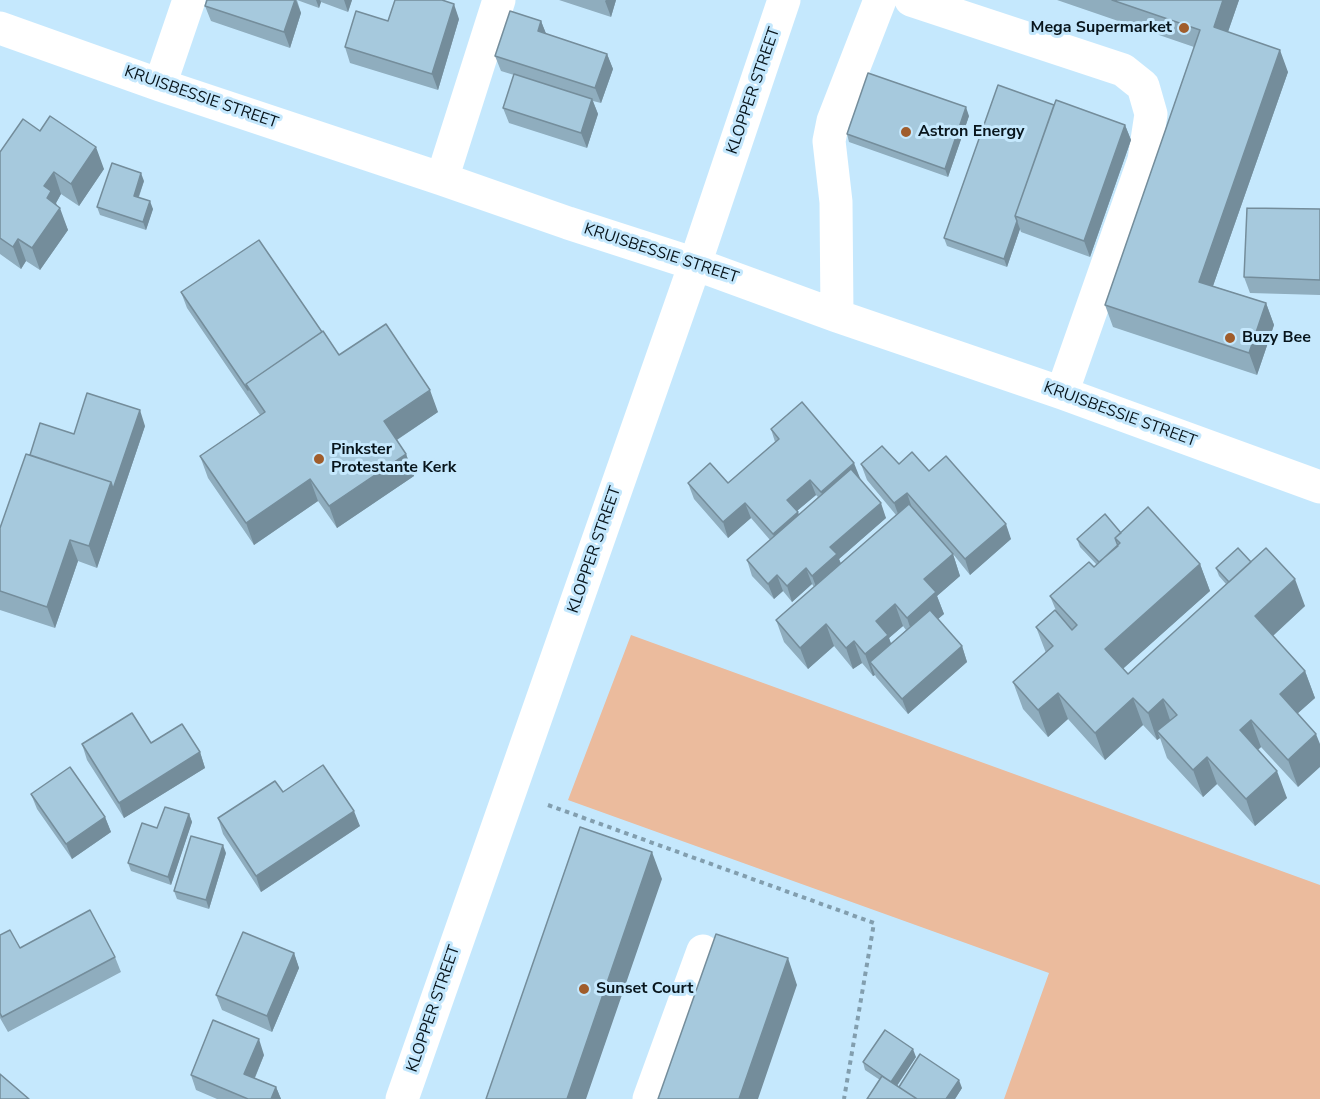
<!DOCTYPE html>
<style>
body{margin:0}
canvas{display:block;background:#c5e8fd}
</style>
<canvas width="1320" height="1099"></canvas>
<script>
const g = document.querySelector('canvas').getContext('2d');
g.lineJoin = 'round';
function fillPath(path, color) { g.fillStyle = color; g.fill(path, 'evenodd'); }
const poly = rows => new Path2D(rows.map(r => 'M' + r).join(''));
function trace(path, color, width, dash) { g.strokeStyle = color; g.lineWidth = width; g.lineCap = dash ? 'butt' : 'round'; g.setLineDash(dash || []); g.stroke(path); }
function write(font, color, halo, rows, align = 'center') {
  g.font = font + ' "Nunito Sans",sans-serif'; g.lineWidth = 6; g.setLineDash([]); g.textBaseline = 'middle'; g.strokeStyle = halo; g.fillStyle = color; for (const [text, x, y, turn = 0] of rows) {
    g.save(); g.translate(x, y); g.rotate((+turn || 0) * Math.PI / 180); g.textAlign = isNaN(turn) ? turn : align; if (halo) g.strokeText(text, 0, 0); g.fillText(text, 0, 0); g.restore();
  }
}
fillPath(poly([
 [631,635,1320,885,1320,1099,1004,1099,1049,973,568,800]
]), '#ebbb9d');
trace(poly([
 [548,805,874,923,844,1099]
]), '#829eae', 4, [4.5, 4.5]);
trace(poly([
 [911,0,1123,70,1143,86,1151,114,1144,160,1062,393],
 [0,28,160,85,442,179,568,223,695,264,837,316,1062,393,1320,487],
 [160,85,189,0],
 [442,179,499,0],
 [837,316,836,202,829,141,833,121,880,0],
 [402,1099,695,264,784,0],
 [649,1099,703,951]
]), '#fff', 33);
fillPath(poly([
 [207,0,352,0,348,12,321,2,319,8,297,0,301,13,290,48,211,21,205,6],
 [559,0,616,0,611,17],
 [1057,0,1239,0,1228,32,1288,72,1213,286,1266,303,1274,325,1257,375,1113,327,1105,305,1194,47],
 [459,19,438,90,350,63,345,47],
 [541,21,546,34,607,54,613,69,601,103,593,101,598,114,587,148,509,123,503,108,514,75,501,71,495,56],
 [1054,105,1125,125,1131,140,1090,257,1021,232,1020,229,1007,267,947,246,944,238],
 [969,116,948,177,849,142,847,134],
 [40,131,104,169,79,206,61,194,56,203,68,230,40,270,26,261,21,269,0,254,0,152],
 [144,181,139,197,153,209,146,230,100,215,97,207],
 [1320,209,1320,295,1250,293,1244,277],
 [181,292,322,332,339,355,438,412,397,440,406,454,414,476,337,528,318,501,254,545,208,478,200,456,260,415,187,308],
 [145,426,97,568,78,561,55,628,0,610,0,528,30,455,74,434],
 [771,429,860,478,886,518,839,559,841,563,896,515,867,480,861,464,899,464,929,471,1011,539,970,575,953,554,960,576,937,596,944,614,938,619,962,646,967,662,908,714,876,677,875,675,873,676,862,663,853,669,834,646,808,669,784,642,776,620,814,587,812,584,792,602,783,591,774,599,752,576,747,560,770,540,751,518,728,538,694,499,688,483,728,483,775,442],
 [816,495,818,497,799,515,797,511],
 [903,626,906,630,891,644,889,638],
 [1121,533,1200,564,1210,591,1123,668,1128,674,1226,584,1219,576,1216,568,1251,562,1305,606,1273,636,1305,671,1315,698,1297,714,1298,787,1261,747,1258,750,1287,798,1255,826,1217,784,1203,797,1167,758,1160,738,1157,740,1143,725,1105,760,1068,719,1048,737,1023,709,1013,682,1046,653,1036,627,1057,613,1050,596,1097,565,1080,547,1077,539],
 [82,744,200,752,205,768,124,818,87,760],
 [283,792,360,826,261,892,223,834,218,818],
 [31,794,105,817,111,832,72,859,37,809],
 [189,814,192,822,171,885,131,871,128,863],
 [226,853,209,909,177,899,174,891],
 [0,935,20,948,115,957,121,972,8,1032,0,1018],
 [294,953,299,968,272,1032,222,1010,216,995],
 [264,1055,255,1078,276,1087,281,1099,217,1099,196,1090,191,1075],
 [916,1057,897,1086,899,1087,962,1088,955,1099,867,1099,880,1080,865,1070,863,1062]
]), '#8fadbe');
fillPath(poly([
 [295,0,296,0,301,13,290,48,284,32],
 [316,0,320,0,321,2,319,8],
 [344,0,352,0,348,12],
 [606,0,616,0,611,17,605,1],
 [1223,0,1239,0,1222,49,1214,27],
 [454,4,459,19,438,90,432,74],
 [541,21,547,36,538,31],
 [1280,50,1288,72,1207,303,1199,282],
 [607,54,613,69,601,103,595,88],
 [592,99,598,114,587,148,581,133],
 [966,107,969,116,948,177,945,169],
 [1125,125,1131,140,1090,257,1084,241],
 [96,147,104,169,79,206,71,184],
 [54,172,61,194,56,203,58,211,60,208,68,230,40,270,32,248,47,198,44,186],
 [141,173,144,181,136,204,134,196],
 [150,201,153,209,146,230,143,222],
 [1017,221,1020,229,1007,267,1004,259],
 [18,239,26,261,21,269,13,247],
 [1266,303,1274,325,1257,375,1249,353],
 [430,390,438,412,392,443,384,421],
 [140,410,145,426,97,568,89,546,111,482],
 [406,454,414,476,337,528,329,506],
 [854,463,860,478,827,507,821,492],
 [310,479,318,501,254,545,246,523],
 [810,480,816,495,792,515,787,500],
 [907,493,912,508,900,519,894,503],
 [745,503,751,518,728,538,723,522],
 [881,503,886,518,839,559,843,570,818,592,812,576,830,547],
 [798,512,803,527,778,549,773,534],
 [1006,524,1011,539,970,575,965,559],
 [70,540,78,561,55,628,47,607],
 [953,554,960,576,937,596,944,614,914,639,907,618,924,579],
 [1200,564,1210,591,1115,676,1105,649],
 [806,568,812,584,792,602,787,586],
 [777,575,783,591,774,599,768,584],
 [1295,579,1305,606,1265,643,1255,616],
 [895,604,903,626,889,638,896,657,870,662,875,675,873,676,865,654,876,621],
 [826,624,834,646,808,669,800,648],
 [854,641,862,663,853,669,846,648],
 [962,646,967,662,908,714,902,699],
 [1305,671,1315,698,1289,721,1280,694],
 [1058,693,1068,719,1048,737,1038,710],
 [1133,698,1143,725,1105,760,1095,733],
 [1163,699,1172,726,1157,731,1160,738,1157,740,1148,713],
 [1251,720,1261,747,1249,757,1240,730],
 [1316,734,1320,744,1320,767,1298,787,1288,760],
 [200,752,205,768,124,818,119,803],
 [1207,757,1217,784,1203,797,1193,770],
 [1277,771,1287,798,1255,826,1246,799],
 [354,811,360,826,261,892,256,876],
 [189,814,192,822,171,885,168,877],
 [105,817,111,832,72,859,66,844],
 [223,845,226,853,209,909,206,900],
 [652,852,662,879,586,1099,567,1099],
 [294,953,299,968,272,1032,267,1016],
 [788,958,797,985,758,1099,739,1099],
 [259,1039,264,1055,250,1089,244,1074],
 [913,1049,916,1057,894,1090,891,1082],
 [959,1080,962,1088,955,1099,946,1099],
 [276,1087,281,1099,271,1099]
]), '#748d9b');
const building = poly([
 [207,0,295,0,284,32,205,6,207,0],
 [395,0,442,0,454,4,432,74,345,47,356,11,388,21,395,0],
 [1112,0,1223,0,1214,27,1280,50,1199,282,1266,303,1249,353,1105,305,1200,30,1112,0],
 [510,11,541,21,538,31,607,54,595,88,495,56,510,11],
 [868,73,966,107,945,169,847,134,868,73],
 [514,74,592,99,581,133,503,108,514,74],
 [998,85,1054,105,1015,216,1017,221,1004,259,944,238,998,85],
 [1056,100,1125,125,1084,241,1015,216,1056,100],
 [50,116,96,147,71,184,54,172,44,186,51,191,47,198,60,208,32,248,18,239,13,247,0,238,0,152,23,119,40,131,50,116],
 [112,163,141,173,134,196,150,201,143,222,97,207,112,163],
 [1247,208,1320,209,1320,280,1244,277,1247,208],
 [259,240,322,332,246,384,248,390,181,292,259,240],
 [386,324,430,390,384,421,406,454,329,506,310,479,246,523,200,456,265,412,246,384,323,331,339,355,386,324],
 [87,393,140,410,113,489,111,482,30,455,40,423,74,434,87,393],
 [802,402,854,463,821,492,810,480,787,500,798,512,773,534,745,503,723,522,688,483,710,463,728,483,779,439,771,429,802,402],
 [882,446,899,464,912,452,929,471,946,456,1006,524,965,559,907,493,894,503,861,464,882,446],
 [26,454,111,482,89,546,70,540,47,607,0,591,0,528,26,454],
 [851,469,881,503,830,547,837,554,812,576,806,568,787,586,777,575,768,584,747,560,851,469],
 [909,504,953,554,924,579,936,592,907,618,895,604,876,621,888,635,865,654,854,641,846,648,826,624,800,648,776,620,909,504],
 [1148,507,1200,564,1105,649,1128,674,1266,548,1295,579,1255,616,1305,671,1280,694,1316,734,1288,760,1251,720,1240,730,1277,771,1246,799,1207,757,1193,770,1157,731,1177,715,1163,699,1148,713,1133,698,1095,733,1058,693,1038,710,1013,682,1053,646,1036,627,1055,610,1072,630,1077,625,1050,596,1089,562,1094,567,1120,543,1115,538,1148,507],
 [1105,514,1121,533,1115,538,1118,546,1099,562,1077,539,1105,514],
 [1238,548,1251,562,1229,582,1216,568,1238,548],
 [930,610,962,646,902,699,870,662,930,610],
 [132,713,151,743,182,724,200,752,119,803,82,744,132,713],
 [323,765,354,811,256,876,218,818,275,781,283,792,323,765],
 [70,767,105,817,66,844,31,794,70,767],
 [165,807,189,814,168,877,128,863,142,823,157,828,165,807],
 [580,827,652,852,567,1099,486,1099,580,827],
 [191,836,223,845,206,900,174,891,191,836],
 [90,910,115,957,2,1017,0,1013,0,935,10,930,20,948,90,910],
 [243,932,294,953,267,1016,216,995,243,932],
 [716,934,788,958,739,1099,658,1099,716,934],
 [213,1020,259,1039,244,1074,276,1087,271,1099,248,1099,191,1075,213,1020],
 [885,1030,913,1049,891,1082,863,1062,885,1030],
 [920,1054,959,1080,946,1099,917,1099,899,1087,920,1054],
 [0,1074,29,1099,0,1099,0,1074],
 [882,1076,917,1099,867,1099,882,1076]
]);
fillPath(building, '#a6c9dd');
trace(building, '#748d9b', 1.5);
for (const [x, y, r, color] of [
 [1184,28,6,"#a05d2c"],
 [906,132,6,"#a05d2c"],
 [1230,338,6,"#a05d2c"],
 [319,459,6,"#a05d2c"],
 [584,989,6,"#a05d2c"]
]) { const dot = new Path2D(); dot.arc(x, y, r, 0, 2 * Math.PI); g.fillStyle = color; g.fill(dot); trace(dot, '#c5e8fd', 2); }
write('bold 16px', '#08151c', '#c5e8fd', [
 ["Mega Supermarket",1172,28,"right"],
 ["Astron Energy",918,132],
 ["Buzy Bee",1242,338],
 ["Pinkster",331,450],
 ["Protestante Kerk",331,468],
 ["Sunset Court",596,989]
], 'left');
write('16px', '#08151c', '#c5e8fd', [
 ["KLOPPER STREET",754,91,-71],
 ["KRUISBESSIE STREET",201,98,19],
 ["KRUISBESSIE STREET",661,254,18],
 ["KRUISBESSIE STREET",1120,415,20],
 ["KLOPPER STREET",595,550,-71],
 ["KLOPPER STREET",434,1009,-71]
]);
</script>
